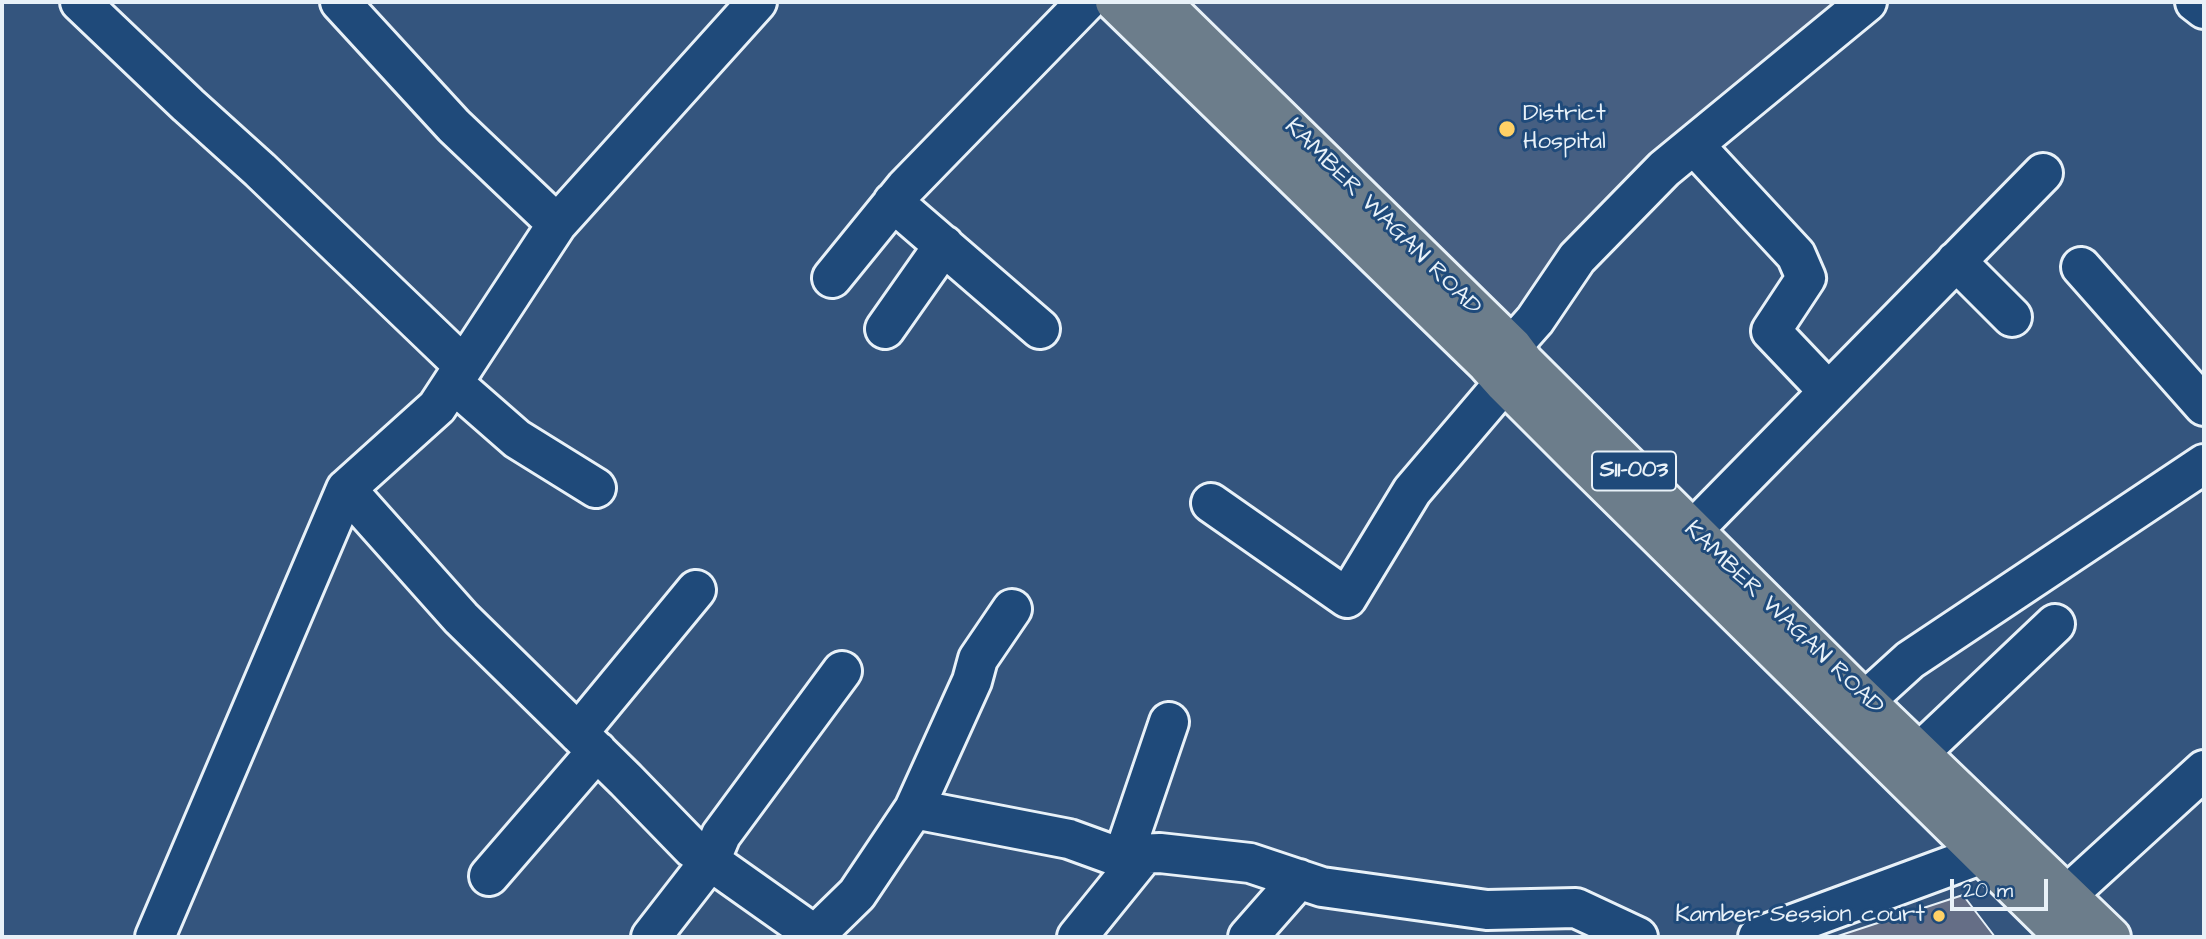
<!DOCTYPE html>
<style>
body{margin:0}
#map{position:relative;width:2206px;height:939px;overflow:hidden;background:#34557e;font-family:"Architects Daughter",sans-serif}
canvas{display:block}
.frame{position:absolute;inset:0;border:4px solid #e8f1f8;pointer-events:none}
.scale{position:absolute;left:1950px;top:879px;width:98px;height:32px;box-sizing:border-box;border:4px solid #e8f1f8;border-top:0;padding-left:9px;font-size:21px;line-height:24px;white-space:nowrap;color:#e8f1f8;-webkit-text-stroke:5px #1f4a7a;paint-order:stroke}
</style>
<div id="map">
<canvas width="2206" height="939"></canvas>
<div class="frame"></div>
<div class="scale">20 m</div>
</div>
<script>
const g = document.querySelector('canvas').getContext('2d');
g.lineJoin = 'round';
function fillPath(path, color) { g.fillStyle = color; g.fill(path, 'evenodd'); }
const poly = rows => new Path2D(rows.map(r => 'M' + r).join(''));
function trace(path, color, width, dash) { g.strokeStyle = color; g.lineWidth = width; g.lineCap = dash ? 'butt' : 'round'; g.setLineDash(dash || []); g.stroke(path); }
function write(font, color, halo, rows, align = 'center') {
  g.font = font + ' "Architects Daughter",sans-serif'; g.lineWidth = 6; g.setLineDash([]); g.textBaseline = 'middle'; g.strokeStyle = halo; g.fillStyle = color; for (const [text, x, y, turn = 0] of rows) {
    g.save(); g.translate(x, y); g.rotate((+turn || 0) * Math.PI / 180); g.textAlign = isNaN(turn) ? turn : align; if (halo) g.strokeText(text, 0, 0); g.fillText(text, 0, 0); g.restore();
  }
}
fillPath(poly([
 [1179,2,1855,2,1556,257,1504,323]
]), '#465f82');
const building = poly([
 [1963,895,1995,937,1835,937,1963,895]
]);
fillPath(building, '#656e86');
trace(building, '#e8f1f8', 2);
const minor = poly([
 [80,2,188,105,260,170,464,366],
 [340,2,454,126,557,224],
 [2195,2,2204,9],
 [1694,145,1796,255,1806,278,1771,331,1828,391],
 [893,202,1040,329],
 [1956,261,2012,317],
 [2081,267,2204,406],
 [832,278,906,187,1086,2],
 [885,329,944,245],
 [1512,346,1535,320,1577,258,1664,169,1867,2],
 [453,383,517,439,596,488],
 [346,489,461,618,626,780,692,848,815,935,857,894,914,809,972,681,978,659,1012,609],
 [1211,503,1347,598,1412,491,1504,383],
 [1693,530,2043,173],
 [1866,700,1910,660,2204,464],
 [578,733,696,590],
 [1920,752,2055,624],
 [914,809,1069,839,1113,855,1160,853,1250,863,1322,887,1487,910,1576,908,1638,937],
 [1124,854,1169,722],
 [489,876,597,751],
 [2067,895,2204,770],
 [155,937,346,489,437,407,557,224,757,2],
 [651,937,710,861,721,835,842,671],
 [1077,937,1145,853],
 [1248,937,1299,879],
 [1758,937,1980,855]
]);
const major = poly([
 [1115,2,1487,364,1504,383,1580,459,2065,937],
 [1161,2,1512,346,1524,362,1849,685,2111,937]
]);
trace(minor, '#e8f1f8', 44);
trace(major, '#e8f1f8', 44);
trace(minor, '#1f4a7a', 38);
trace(major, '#6c7d8b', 38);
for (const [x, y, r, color] of [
 [1507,129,9,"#ffd166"],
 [1939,916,7,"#ffd166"]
]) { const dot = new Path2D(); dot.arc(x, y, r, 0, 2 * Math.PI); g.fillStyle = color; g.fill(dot); trace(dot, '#1f4a7a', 2.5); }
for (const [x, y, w] of [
 [1634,471,84]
]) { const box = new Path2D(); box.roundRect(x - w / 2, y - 19.5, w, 39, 5); g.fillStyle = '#1f4a7a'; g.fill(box); trace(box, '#e8f1f8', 2); }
write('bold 23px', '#e8f1f8', null, [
 ["S11-003",1634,471]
]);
write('24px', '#e8f1f8', '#1f4a7a', [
 ["District",1523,115],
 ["Hospital",1523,143],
 ["Kamber Session court",1925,916,"right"]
], 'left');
write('24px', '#e8f1f8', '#1f4a7a', [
 ["KAMBER WAGAN ROAD",1382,218,45],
 ["KAMBER WAGAN ROAD",1783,619,44]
]);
</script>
